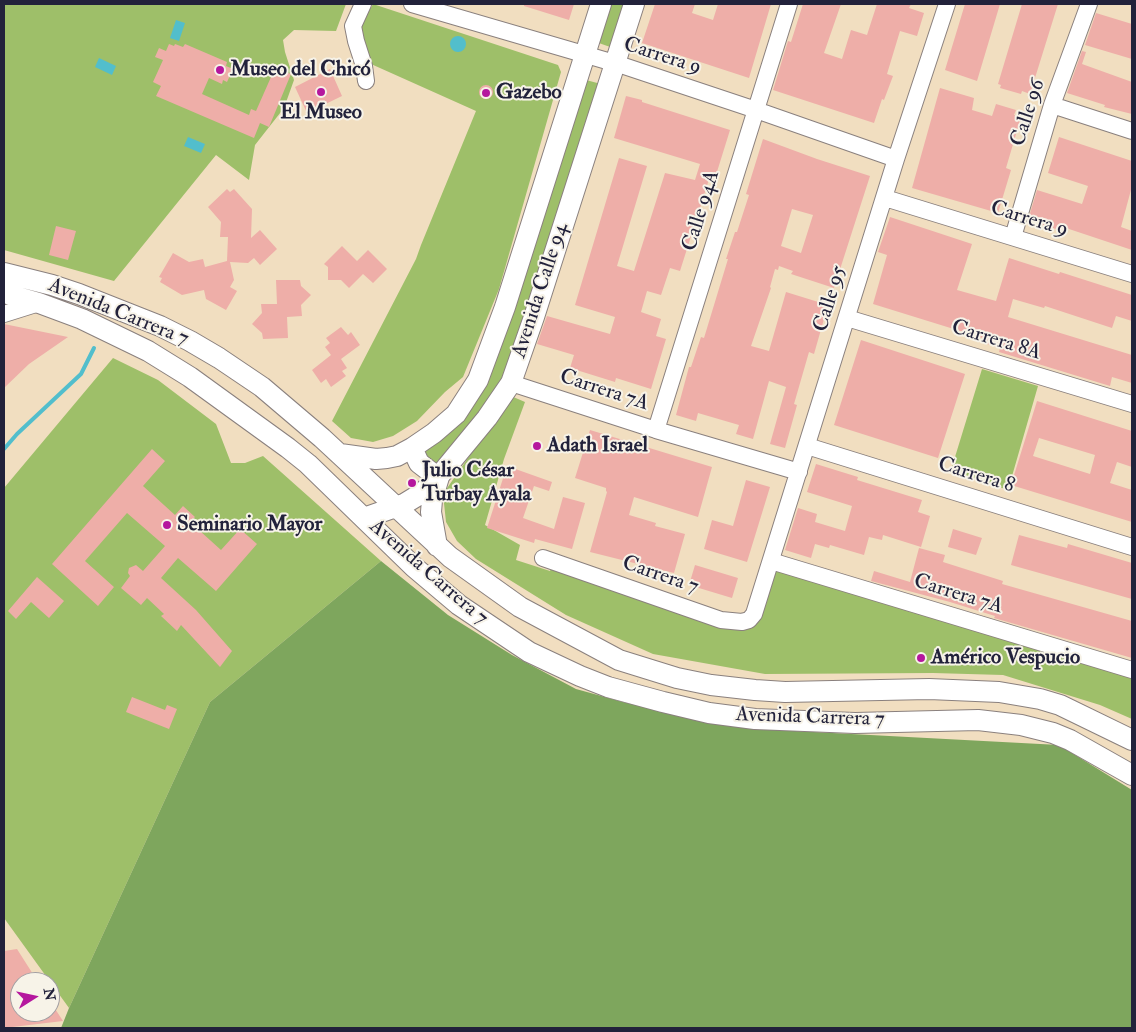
<!DOCTYPE html>
<meta charset="utf-8">
<style>
body{margin:0}
#map{position:relative;width:1136px;height:1032px;overflow:hidden;background:#f1dec0;font-family:"IM FELL Double Pica",serif}
canvas{display:block}
.frame{position:absolute;inset:0;border:5px solid #22223b;pointer-events:none}
.north{position:absolute;left:10px;top:972px;width:50px;height:50px;box-sizing:border-box;background:#f7f3e8;border:1px solid #a29fa3;border-radius:50%;rotate:80deg;font-size:14px;font-weight:700;line-height:20px;text-align:center;color:#22223b}
.north::after{content:'';display:block;margin:auto;width:18px;height:22px;background:#b5179e;clip-path:polygon(50% 0,100% 100%,50% 72%,0 100%)}
</style>
<div id="map">
<canvas width="1136" height="1032"></canvas>
<div class="frame"></div>
<div class="north">N</div>
</div>
<script>
const g = document.querySelector('canvas').getContext('2d');
g.lineJoin = 'round';
function fillPath(path, color) { g.fillStyle = color; g.fill(path, 'evenodd'); }
const poly = rows => new Path2D(rows.map(r => 'M' + r).join(''));
function trace(path, color, width, dash) { g.strokeStyle = color; g.lineWidth = width; g.lineCap = dash ? 'butt' : 'round'; g.setLineDash(dash || []); g.stroke(path); }
function write(font, color, halo, rows, align = 'center') {
  g.font = font + ' "IM FELL Double Pica",serif'; g.lineWidth = 4; g.setLineDash([]); g.textBaseline = 'middle'; g.strokeStyle = halo; g.fillStyle = color; for (const [text, x, y, turn = 0] of rows) {
    g.save(); g.translate(x, y); g.rotate((+turn || 0) * Math.PI / 180); g.textAlign = isNaN(turn) ? turn : align; if (halo) g.strokeText(text, 0, 0); g.fillText(text, 0, 0); g.restore();
  }
}
fillPath(poly([
 [4,4,346,4,336,31,294,30,283,40,285,52,294,80,284,108,255,145,249,180,216,155,114,281,4,250],
 [373,4,558,65,561,72,499,289,463,377,445,392,417,421,393,436,373,442,351,438,332,421,416,259,421,245,476,111,371,64,360,28],
 [608,4,627,4,613,48,596,42],
 [586,80,601,84,501,385,437,464,432,462,422,452,452,428],
 [113,358,158,380,216,424,231,463,245,463,263,456,381,561,210,702,69,1008,4,918,4,488],
 [982,369,1038,386,1008,490,951,470],
 [511,396,525,402,504,459,485,525,520,545,516,560,550,571,554,561,742,622,771,561,1132,670,1132,719,1100,705,1003,675,933,673,765,674,653,654,566,615,476,559,457,541,446,522,443,494]
]), '#9ebf69');
fillPath(poly([
 [381,561,448,615,512,655,576,689,623,702,707,721,776,730,1059,745,1132,790,1132,1028,61,1028,69,1008,210,702]
]), '#7ea65d');
fillPath(poly([
 [176,20,185,23,179,41,170,38],
 '450 44a8 8 0 1 1 16 0a8 8 0 1 1-16 0Z',
 [99,58,116,66,112,75,95,67],
 [188,137,205,144,201,153,184,146]
]), '#52becc');
trace(poly([
 [4,449,17,434,81,374,94,348]
]), '#52becc', 4);
fillPath(poly([
 [524,4,574,4,569,20,524,6],
 [655,4,695,4,692,13,713,20,718,4,771,4,749,78,642,43],
 [803,4,841,4,824,53,842,59,851,30,867,35,877,4,911,4,909,8,924,13,917,36,900,31,887,74,893,76,884,100,882,99,874,123,773,90,788,41,791,42],
 [965,4,1000,4,977,81,945,70],
 [1022,4,1058,4,1030,94,1022,91,1021,94,1000,88,1001,85,998,84],
 [1096,13,1132,24,1132,59,1085,45],
 [169,44,174,46,175,44,183,47,185,44,227,62,226,66,233,69,227,82,223,80,222,84,209,78,202,94,249,115,251,109,256,111,275,68,291,74,269,127,260,123,254,138,156,96,161,86,153,82,163,60,155,57,159,48,166,51],
 [1082,51,1086,52,1082,64,1132,82,1132,114,1104,107,1105,105,1067,93],
 [330,69,342,96,307,113,295,87],
 '479 92a7 7 0 1 1 14 0a7 7 0 1 1-14 0Z',
 [940,88,974,98,972,110,992,116,996,104,1016,110,1014,115,1021,117,1006,168,1011,170,998,213,912,188],
 [626,96,642,100,642,102,730,130,716,175,711,173,680,271,670,268,661,295,647,291,641,312,661,319,656,336,666,339,651,389,616,378,615,382,570,368,574,355,537,344,547,316,610,334,615,317,575,305,619,158,647,166,617,266,634,271,665,173,695,180,700,164,614,138],
 [1059,137,1132,161,1132,186,1121,227,1132,231,1132,250,1060,226,1059,230,1028,220,1037,190,1082,204,1088,186,1048,173],
 [763,139,817,159,870,176,834,288,791,274,793,271,779,266,778,270,775,269,770,287,771,288,751,346,769,351,786,292,828,305,814,354,809,352,794,404,797,405,785,448,770,444,786,387,769,381,753,439,736,434,739,425,698,413,696,421,676,415,689,367,691,367,701,337,704,338,728,259,726,259,735,232,737,232,749,195,746,194],
 [792,209,813,215,801,253,781,246],
 [227,189,230,192,234,189,252,209,251,238,260,230,277,249,260,265,254,258,248,263,230,262,234,280,230,287,237,291,226,310,206,299,204,290,182,295,160,282,162,278,159,277,173,253,189,262,203,259,205,267,227,261,228,237,220,237,221,222,208,207],
 [890,217,972,244,957,290,996,301,1009,258,1059,274,1060,272,1132,295,1132,321,1116,316,1112,328,1045,306,1044,308,1013,299,1008,317,1132,355,1132,383,1112,377,1110,386,999,352,1000,348,984,343,986,339,873,304,887,255,878,252],
 [56,226,76,231,68,260,49,255],
 [342,246,357,261,368,250,387,269,373,283,363,274,349,288,341,280,328,280,328,267,324,264],
 [276,280,300,280,301,286,311,295,301,305,302,316,287,317,288,338,263,339,262,333,252,324,262,313,261,304,277,304],
 [4,324,68,337,29,364,4,388],
 [341,327,348,335,351,332,360,345,341,359,347,368,342,371,346,376,331,387,326,379,321,383,312,370,331,355,325,347,330,343,326,338],
 [861,340,965,374,938,458,834,425],
 [1037,401,1132,431,1132,467,1117,462,1110,483,1132,490,1132,522,1011,485],
 [1039,438,1095,455,1090,474,1033,456],
 [590,430,712,467,698,517,634,497,629,515,656,523,655,526,685,534,674,573,590,552,607,492,606,491,606,488,575,478],
 [152,449,165,461,143,486,175,515,183,506,195,517,190,522,221,550,240,529,257,544,216,591,178,558,161,578,196,610,232,651,220,667,181,625,177,631,161,616,164,614,147,598,141,605,121,588,130,576,128,573,129,568,136,565,143,571,165,546,127,513,85,561,114,587,98,606,52,564],
 [816,464,858,477,857,480,922,500,918,512,930,516,921,547,883,535,882,540,869,537,864,555,830,545,829,548,815,544,811,558,785,550,798,508,817,514,815,522,845,531,852,506,807,492],
 [507,466,552,482,549,491,534,486,523,518,554,529,563,497,585,503,572,549,535,539,534,543,487,528],
 [746,480,770,487,747,562,704,549,712,520,733,526],
 [953,529,982,538,976,555,948,547],
 [1019,535,1067,548,1068,544,1132,563,1132,599,1011,565],
 [919,548,945,555,943,562,1003,581,1002,584,1132,621,1132,658,994,618,995,616,950,602,871,581,874,571,910,582],
 [695,565,738,578,732,598,689,585],
 [37,577,64,601,49,618,31,602,16,619,8,611],
 [132,697,165,710,167,705,177,709,169,729,126,712],
 [17,949,38,982,20,982,20,1012,50,1012,50,1001,63,1021,4,1028,4,951]
]), '#eeaea8');
const minor = poly([
 [363,4,353,26,356,41,364,66,366,81],
 [412,4,621,65,756,110,896,159],
 [1052,105,1132,131],
 [885,198,1132,274],
 [1013,237,1052,105,1089,4],
 [4,314,39,303],
 [847,318,1132,404],
 [511,383,656,430,799,472],
 [656,430,789,4],
 [807,446,1132,547],
 [543,558,721,620,742,622,749,620,754,614,896,159,947,4],
 [771,561,1132,670]
]);
const major = poly([
 [4,273,52,285,79,294,160,326,190,341,219,358,262,387,322,438,450,557,520,607,619,660,677,678,711,685,755,690,785,692,929,689,999,692,1040,699,1060,705,1132,740],
 [4,293,39,303,82,319,148,351,190,377,288,448,308,464,414,567,459,605,529,652,580,676,608,687,663,702,709,713,755,719,855,723,978,720,1021,725,1053,733,1070,740,1132,775],
 [412,448,419,463,432,473,440,475],
 [340,454,376,459,387,458,397,456,412,448,434,433,456,414,478,380,505,307,601,4],
 [364,518,404,504,422,493,440,475,487,418,511,383,534,317,634,4],
 [437,546,431,512,432,500,439,477]
]);
trace(minor, '#8a807e', 18);
trace(major, '#8a807e', 22);
trace(minor, '#fff', 16);
trace(major, '#fff', 20);
for (const [x, y, r, color] of [
 [220,70,5,"#b5179e"],
 [321,92,5,"#b5179e"],
 [486,93,5,"#b5179e"],
 [537,446,5,"#b5179e"],
 [412,483,5,"#b5179e"],
 [167,525,5,"#b5179e"],
 [921,658,5,"#b5179e"]
]) { const dot = new Path2D(); dot.arc(x, y, r, 0, 2 * Math.PI); g.fillStyle = color; g.fill(dot); trace(dot, '#f7f3e8', 2); }
write('21px', '#22223b', '#f7f3e8', [
 ["Carrera 9",662,57,18],
 ["Calle 96",1029,113,-72],
 ["Calle 94A",702,211,-73],
 ["Carrera 9",1029,220,17],
 ["Avenida Calle 94",541,291,-72],
 ["Calle 95",831,299,-73],
 ["Avenida Carrera 7",118,313,22],
 ["Carrera 8A",996,341,17],
 ["Carrera 7A",604,391,18],
 ["Carrera 8",976,476,17],
 ["Avenida Carrera 7",428,573,41],
 ["Carrera 7",660,576,19],
 ["Carrera 7A",958,595,17],
 ["Avenida Carrera 7",810,718,2]
]);
write('bold 21px', '#22223b', '#f7f3e8', [
 ["Museo del Chicó",230,70],
 ["Gazebo",496,93],
 ["El Museo",321,113,"center"],
 ["Adath Israel",547,446],
 ["Julio César",422,471],
 ["Turbay Ayala",422,495],
 ["Seminario Mayor",177,525],
 ["Américo Vespucio",931,658]
], 'left');
</script>
